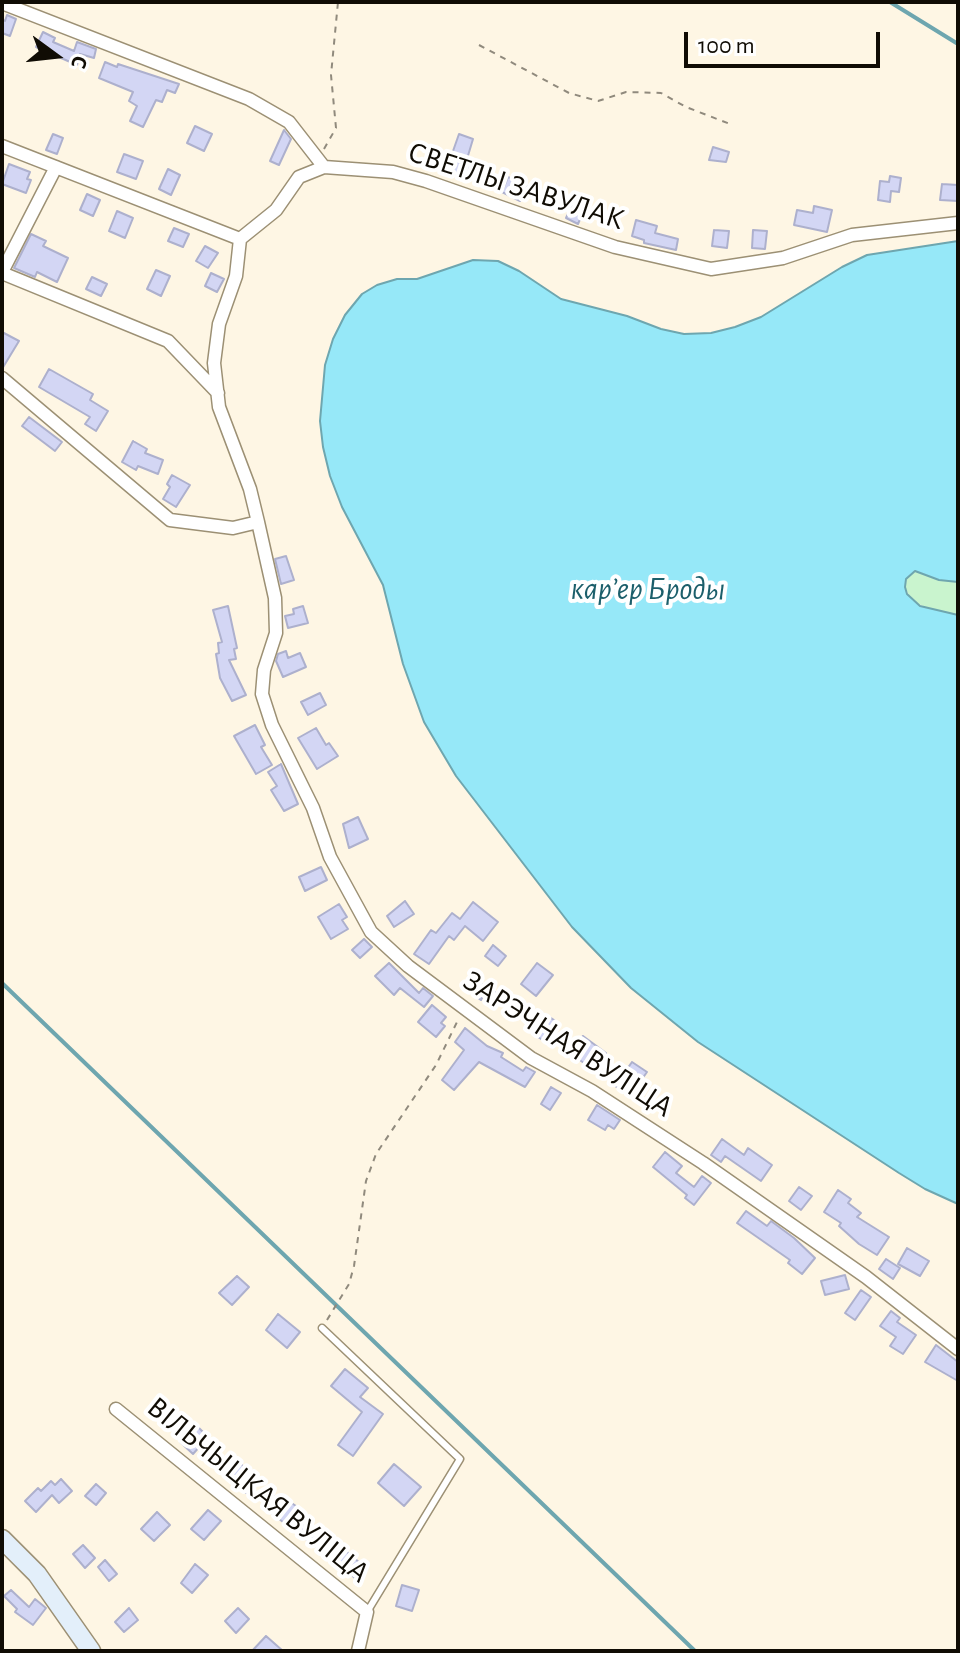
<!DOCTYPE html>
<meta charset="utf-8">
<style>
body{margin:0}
#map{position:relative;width:960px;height:1653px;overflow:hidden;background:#fef6e4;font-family:"Alegreya Sans",sans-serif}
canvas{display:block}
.frame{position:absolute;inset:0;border:4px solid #100c04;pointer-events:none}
.north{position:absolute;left:16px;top:16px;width:80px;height:80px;-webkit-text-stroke:6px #fff;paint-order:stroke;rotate:105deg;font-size:22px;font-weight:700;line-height:32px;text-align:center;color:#100c04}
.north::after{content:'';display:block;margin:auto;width:28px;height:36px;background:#100c04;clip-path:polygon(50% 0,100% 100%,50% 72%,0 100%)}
.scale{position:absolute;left:684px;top:32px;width:196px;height:36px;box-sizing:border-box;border:4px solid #100c04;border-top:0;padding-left:10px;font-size:24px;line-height:28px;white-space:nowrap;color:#100c04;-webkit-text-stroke:6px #fff;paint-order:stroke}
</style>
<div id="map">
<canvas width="960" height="1653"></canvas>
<div class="frame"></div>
<div class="north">С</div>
<div class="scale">100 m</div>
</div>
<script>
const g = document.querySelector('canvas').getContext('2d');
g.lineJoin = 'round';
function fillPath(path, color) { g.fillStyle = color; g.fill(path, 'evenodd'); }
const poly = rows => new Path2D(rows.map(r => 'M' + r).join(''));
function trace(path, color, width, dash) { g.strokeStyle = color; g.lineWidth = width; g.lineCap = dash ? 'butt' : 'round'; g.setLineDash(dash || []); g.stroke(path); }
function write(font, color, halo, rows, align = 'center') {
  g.font = font + ' "Alegreya Sans",sans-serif'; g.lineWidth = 8; g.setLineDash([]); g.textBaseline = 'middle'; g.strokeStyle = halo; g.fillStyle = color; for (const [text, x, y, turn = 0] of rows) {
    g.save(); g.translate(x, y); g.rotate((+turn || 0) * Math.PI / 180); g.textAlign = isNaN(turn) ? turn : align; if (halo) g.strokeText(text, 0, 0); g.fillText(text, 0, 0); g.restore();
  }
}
fillPath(poly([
 [916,571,939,580,958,582,958,615,930,609,912,601,905,587,906,579]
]), '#c9f4ce');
const water = poly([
 [958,241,958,582,939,580,915,571,906,579,905,587,907,594,920,606,958,615,958,1204,925,1189,899,1173,698,1042,631,988,572,927,456,776,424,722,403,664,383,585,342,507,330,476,323,447,320,421,325,365,333,339,345,315,362,294,377,285,397,279,417,279,473,260,498,261,519,271,561,299,627,316,661,329,684,334,711,333,735,327,761,317,842,267,867,255,958,241]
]);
fillPath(water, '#96e8f8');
trace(water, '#6ea6af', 2);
trace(poly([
 [890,2,958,44],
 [2,983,695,1651]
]), '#6ea6af', 4);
const building = poly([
 [7,15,16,19,10,36,2,33,2,19,5,21,7,15],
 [43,32,55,38,53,42,74,51,77,42,96,49,94,58,80,54,77,65,36,47,43,32],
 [105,62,117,67,118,64,179,84,175,93,167,90,162,102,156,100,143,127,130,121,137,106,129,101,133,92,99,78,105,62],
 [195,126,212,134,204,151,187,143,195,126],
 [284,130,291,139,279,165,270,161,284,130],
 [53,134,63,138,57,154,46,150,53,134],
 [459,134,473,139,467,159,474,162,468,179,446,171,459,134],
 [713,147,729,152,726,162,709,160,713,147],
 [124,154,143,161,136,179,117,172,124,154],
 [9,164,30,172,27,179,31,180,26,193,2,184,9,164],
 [168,169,180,175,171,195,159,189,168,169],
 [890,176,901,178,899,192,891,191,890,202,878,200,880,181,889,182,890,176],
 [508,177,527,186,520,201,502,192,508,177],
 [942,184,958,185,958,201,940,200,942,184],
 [87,194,100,200,93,216,80,210,87,194],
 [572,205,584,210,578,224,566,218,572,205],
 [814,206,832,210,827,232,794,225,797,210,813,213,814,206],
 [117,211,133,218,125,238,109,231,117,211],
 [636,220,657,226,655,233,678,239,676,250,644,243,644,240,632,236,636,220],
 [174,228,189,234,183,247,168,241,174,228],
 [714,230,729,231,727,248,712,246,714,230],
 [753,230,767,231,765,249,752,248,753,230],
 [31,234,46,241,43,246,68,258,57,282,37,272,35,277,14,268,31,234],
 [205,246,218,253,208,268,196,261,205,246],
 [156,270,170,276,161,296,147,289,156,270],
 [211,273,224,279,217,292,205,286,211,273],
 [92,277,107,284,101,296,86,289,92,277],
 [2,332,19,341,2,369,2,332],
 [49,369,93,394,90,400,108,411,96,431,85,424,90,417,39,387,49,369],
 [29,417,62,442,55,451,22,426,29,417],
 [133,441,147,449,145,453,163,460,158,474,138,466,136,470,122,462,133,441],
 [172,475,190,485,176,507,163,499,170,487,167,484,172,475],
 [286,556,294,580,281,584,275,559,286,556],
 [228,606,237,648,234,649,236,659,229,660,246,695,232,701,220,678,216,654,219,653,218,643,222,642,213,610,228,606],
 [303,606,308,623,288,628,285,616,294,614,293,609,303,606],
 [286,651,288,658,300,653,306,667,283,677,276,661,278,654,286,651],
 [320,693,326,705,308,715,301,702,320,693],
 [255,725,265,745,261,747,272,765,256,774,234,736,255,725],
 [316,728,326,745,329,743,338,756,317,769,298,738,316,728],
 [281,764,298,804,284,811,271,790,277,786,268,772,281,764],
 [358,817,368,839,349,848,343,824,358,817],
 [321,867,327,880,305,891,299,877,321,867],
 [405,901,414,914,394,927,387,916,405,901],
 [473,902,498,922,483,941,465,926,454,940,449,936,429,964,414,954,431,930,436,933,452,913,460,919,473,902],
 [339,904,347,917,342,920,348,929,331,939,318,917,339,904],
 [364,939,372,947,360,958,352,950,364,939],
 [493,945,506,956,498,966,485,956,493,945],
 [389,963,419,993,423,988,433,996,424,1007,400,988,394,995,375,976,389,963],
 [537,963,553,975,536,996,521,984,537,963],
 [470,976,503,997,497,1006,483,996,481,1000,462,988,470,976],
 [432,1005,446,1017,441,1023,445,1026,436,1037,418,1022,432,1005],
 [545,1014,560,1024,547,1043,532,1033,545,1014],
 [465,1028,487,1046,503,1053,501,1057,523,1071,526,1067,535,1072,525,1087,479,1062,454,1090,442,1080,464,1050,455,1042,465,1028],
 [583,1036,606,1053,593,1069,569,1053,583,1036],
 [632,1062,647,1072,630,1096,615,1086,632,1062],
 [551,1087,561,1093,550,1110,541,1104,551,1087],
 [597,1105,620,1120,614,1129,608,1125,605,1130,588,1120,597,1105],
 [722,1139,744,1155,748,1148,772,1165,761,1181,725,1156,721,1162,711,1155,722,1139],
 [665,1152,682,1166,676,1173,694,1187,702,1176,711,1183,694,1205,685,1198,687,1195,653,1167,665,1152],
 [799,1187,812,1196,801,1210,789,1201,799,1187],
 [838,1190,851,1199,848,1203,861,1213,857,1217,889,1237,877,1255,859,1244,839,1226,841,1223,824,1212,838,1190],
 [746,1211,767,1226,771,1221,794,1238,815,1258,802,1274,788,1263,790,1260,737,1223,746,1211],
 [907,1248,929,1261,920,1276,898,1264,907,1248],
 [886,1259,900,1268,893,1279,879,1269,886,1259],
 [845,1275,849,1289,825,1295,821,1281,845,1275],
 [237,1276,249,1287,232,1305,219,1293,237,1276],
 [861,1290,871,1297,855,1320,845,1313,861,1290],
 [891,1311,900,1318,897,1322,916,1335,903,1354,890,1346,896,1337,880,1326,891,1311],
 [278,1314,300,1332,287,1348,266,1330,278,1314],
 [936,1345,958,1362,958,1381,925,1362,936,1345],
 [345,1369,368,1388,360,1397,383,1414,353,1456,338,1445,362,1412,331,1386,345,1369],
 [196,1425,208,1437,193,1454,180,1442,196,1425],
 [235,1459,258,1479,246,1493,223,1473,235,1459],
 [394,1464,421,1487,404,1506,378,1483,394,1464],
 [61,1479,72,1491,59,1503,52,1495,36,1512,25,1501,38,1488,41,1491,51,1481,55,1485,61,1479],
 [96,1484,106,1493,96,1505,85,1496,96,1484],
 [272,1494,287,1505,290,1502,299,1508,294,1514,339,1547,340,1546,367,1569,357,1580,320,1547,319,1549,263,1507,272,1494],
 [208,1510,221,1521,204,1540,191,1529,208,1510],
 [157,1512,170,1525,154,1541,141,1529,157,1512],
 [83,1545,95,1558,85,1568,73,1554,83,1545],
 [105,1560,117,1574,109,1581,98,1567,105,1560],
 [195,1564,208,1575,192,1593,181,1583,195,1564],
 [402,1585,419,1590,412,1611,396,1606,402,1585],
 [11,1590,29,1607,35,1599,46,1608,33,1625,15,1612,17,1609,4,1596,11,1590],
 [129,1608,138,1620,124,1632,115,1622,129,1608],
 [238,1608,249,1619,236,1633,225,1621,238,1608],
 [266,1636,283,1651,252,1651,266,1636]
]);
fillPath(building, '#d3d6f4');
trace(building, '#adb0cd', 2);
const lane = poly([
 [322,1328,460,1459,367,1612]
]);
const street = poly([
 [2,3,249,99,289,122,324,167,393,172,426,181,615,247,711,269,783,258,852,235,958,223],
 [2,146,240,239,276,210,299,177,324,167],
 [240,239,236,276,219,324,214,363,219,407,250,489,258,522],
 [2,272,56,167],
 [2,273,168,341,218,393],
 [2,378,170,520,233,528,258,522,275,598,276,633,264,670,262,694,272,725,313,808,330,857,371,932,408,966,531,1058,592,1091,703,1163,866,1277,958,1349],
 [116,1409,367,1612,358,1651]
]);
const secondary = poly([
 [2,1539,37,1574,91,1651]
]);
trace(lane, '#9c9074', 9);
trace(street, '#9c9074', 15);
trace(secondary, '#9c9074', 21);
trace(poly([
 [479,45,569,93,598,101,626,92,661,93,686,107,730,124],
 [324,149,336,128,331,75,338,2],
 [327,1320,349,1284,354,1266,366,1181,376,1154,436,1065,458,1020]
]), '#908a7d', 2, [6, 6]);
trace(lane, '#fff', 6);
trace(street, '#fff', 12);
trace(secondary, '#e3effa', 18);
write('30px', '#100c04', '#fff', [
 ["СВЕТЛЫ ЗАВУЛАК",516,186,18],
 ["ЗАРЭЧНАЯ ВУЛІЦА",568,1044,33],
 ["ВІЛЬЧЫЦКАЯ ВУЛІЦА",258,1490,39]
]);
write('italic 32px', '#1c5f6b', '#fff', [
 ["карʼер Броды",648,589]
]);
</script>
